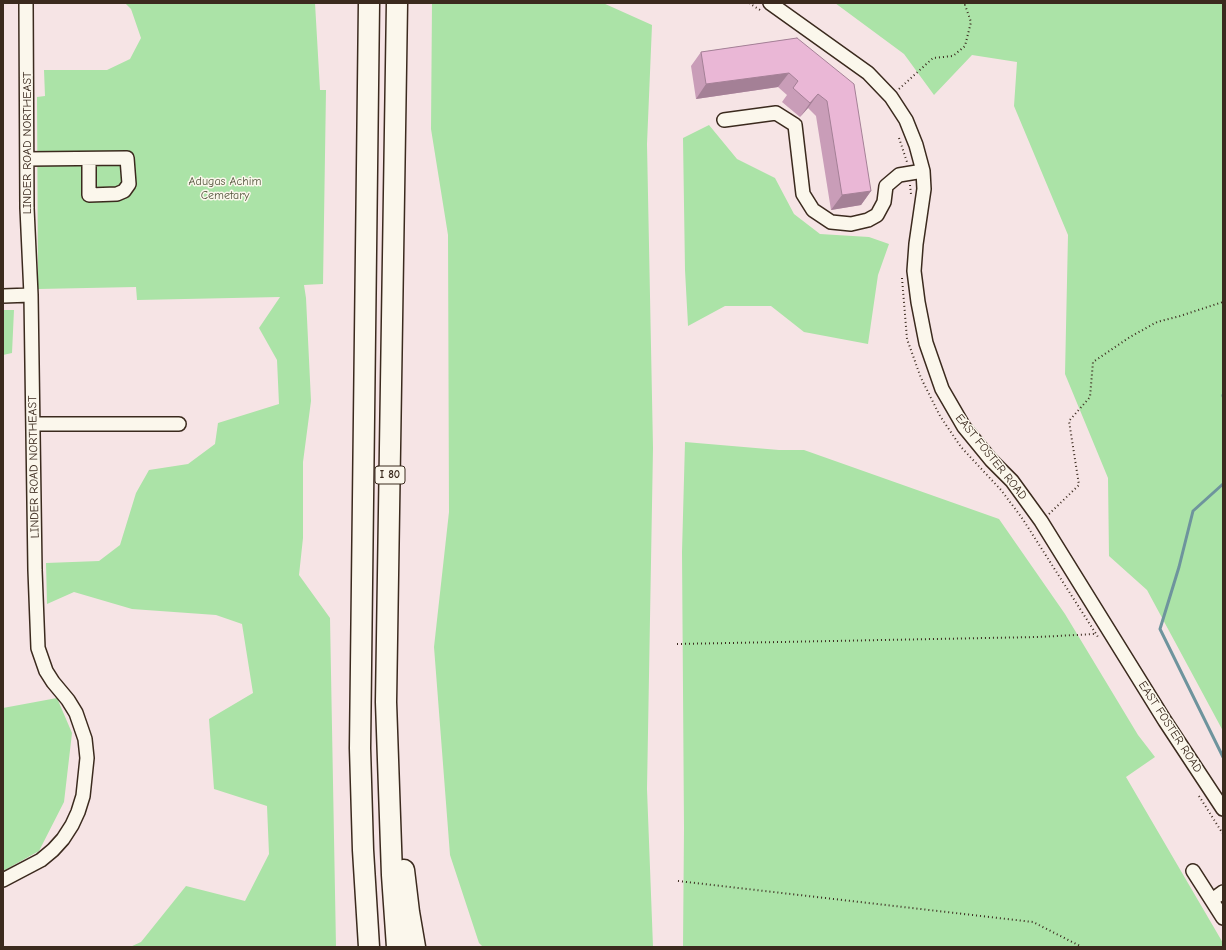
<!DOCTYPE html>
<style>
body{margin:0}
#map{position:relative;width:1226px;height:950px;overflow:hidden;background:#f6e4e5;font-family:"Comic Neue",sans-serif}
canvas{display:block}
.frame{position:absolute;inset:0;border:4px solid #3b2a1e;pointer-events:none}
</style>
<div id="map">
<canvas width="1226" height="950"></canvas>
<div class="frame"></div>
</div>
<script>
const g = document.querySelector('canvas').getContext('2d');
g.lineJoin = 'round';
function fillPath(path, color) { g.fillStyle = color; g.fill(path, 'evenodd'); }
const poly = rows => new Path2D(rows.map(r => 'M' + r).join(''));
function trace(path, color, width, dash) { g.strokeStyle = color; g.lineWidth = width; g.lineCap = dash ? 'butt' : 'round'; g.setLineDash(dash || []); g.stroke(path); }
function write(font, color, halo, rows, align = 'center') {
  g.font = font + ' "Comic Neue",sans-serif'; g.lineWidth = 3; g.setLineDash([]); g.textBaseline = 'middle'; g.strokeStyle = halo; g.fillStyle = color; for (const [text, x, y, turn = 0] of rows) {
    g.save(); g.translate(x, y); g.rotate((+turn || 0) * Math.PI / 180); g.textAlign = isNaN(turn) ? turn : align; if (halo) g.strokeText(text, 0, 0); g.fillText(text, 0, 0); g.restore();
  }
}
fillPath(poly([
 [125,3,315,3,320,90,326,90,323,284,304,285,306,298,311,401,303,462,303,538,299,575,330,618,336,947,130,947,141,942,186,886,245,901,269,854,267,806,214,789,209,719,253,693,242,624,216,615,132,609,74,592,47,604,46,563,99,561,120,545,136,493,149,470,188,464,215,444,218,423,279,404,277,360,259,328,280,297,137,300,136,287,38,289,37,97,45,96,44,70,107,70,130,59,141,38,131,9],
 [432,3,603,3,652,25,647,144,653,448,647,789,653,947,483,947,479,943,450,855,434,647,449,512,448,235,431,129],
 [835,3,1223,3,1223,731,1147,590,1109,556,1108,478,1065,374,1068,235,1014,106,1017,62,972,55,934,95,904,54],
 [709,125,737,159,775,178,794,214,820,234,869,237,889,244,878,275,868,344,804,332,771,306,725,306,688,326,685,270,683,138],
 [3,310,14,310,12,353,3,355],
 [685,442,779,450,804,450,999,519,1065,614,1138,735,1155,757,1126,777,1223,943,1223,947,683,947,684,828,682,552],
 [57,698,72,733,64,802,39,851,3,871,3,708]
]), '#abe3a7');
trace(poly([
 [1223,395,1223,396],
 [1223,484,1193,511,1179,567,1160,629,1223,757]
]), '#6e949d', 3);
const minor = poly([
 [770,3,868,73,891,97,906,120,916,145,923,171,924,189,916,244,914,271,918,302,926,343,942,389,964,427,991,460,1012,481,1041,521,1165,721,1223,809],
 [724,120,776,113,795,125,803,194,813,210,831,222,851,224,868,220,877,215,884,202,886,186,899,175,923,171],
 [27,159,127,158,129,184,124,191,117,194,89,195,89,159],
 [3,296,31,295],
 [33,424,179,424],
 [1193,871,1223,918],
 [3,880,41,860,53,850,63,839,72,825,78,812,83,796,87,758,85,739,76,713,68,700,53,682,46,671,38,648,35,570,31,295,27,208,26,3],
 [1212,900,1223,892]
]);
const highway = poly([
 [404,870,409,912,415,947],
 [369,947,363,850,360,748,369,3],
 [397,947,392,875,386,702,397,3]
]);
trace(minor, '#3b2a1e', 16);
trace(highway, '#3b2a1e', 23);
trace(poly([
 [749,3,760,10],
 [899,89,933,58,953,56,965,46,971,22,965,5,966,3],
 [899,138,907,162],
 [910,185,911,194],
 [902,278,907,339,921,378,940,416,961,447,1001,490,1022,518,1098,637],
 [1049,514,1079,485,1069,421,1090,397,1093,362,1130,337,1157,322,1180,316,1223,302],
 [677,644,1038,637,1095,634],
 [1199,796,1223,834],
 [678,881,1033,922,1082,947]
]), '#3b2a1e', 2, [1, 3]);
trace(minor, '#fbf7ec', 13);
trace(highway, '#fbf7ec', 20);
fillPath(poly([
 [797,38,871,191,861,205,831,210,816,116,808,108,800,117,782,102,787,95,778,87,696,99,691,66,701,52]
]), '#c99db8');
fillPath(poly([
 [789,73,778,87,696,99,706,84],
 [818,94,808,108,800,117,810,103],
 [871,191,861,205,831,210,842,195]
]), '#a48096');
const building = poly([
 [797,38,854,84,871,191,842,195,827,101,818,94,810,103,793,88,798,81,789,73,706,84,701,52,797,38]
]);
fillPath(building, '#eab7d6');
trace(building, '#a48096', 1);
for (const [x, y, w] of [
 [390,475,30]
]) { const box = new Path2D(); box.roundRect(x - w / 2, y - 9, w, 18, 3); g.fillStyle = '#fbf7ec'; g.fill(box); trace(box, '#3b2a1e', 1); }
write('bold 11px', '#3b2a1e', null, [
 ["I 80",390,475]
]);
write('12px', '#3b2a1e', '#fbf7ec', [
 ["LINDER ROAD NORTHEAST",28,143,-90],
 ["EAST FOSTER ROAD",991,457,51],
 ["LINDER ROAD NORTHEAST",34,467,-91],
 ["EAST FOSTER ROAD",1170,727,57]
]);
write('12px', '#575840', '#fbf7ec', [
 ["Adugas Achim",225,182],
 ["Cemetary",225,196]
]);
</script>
